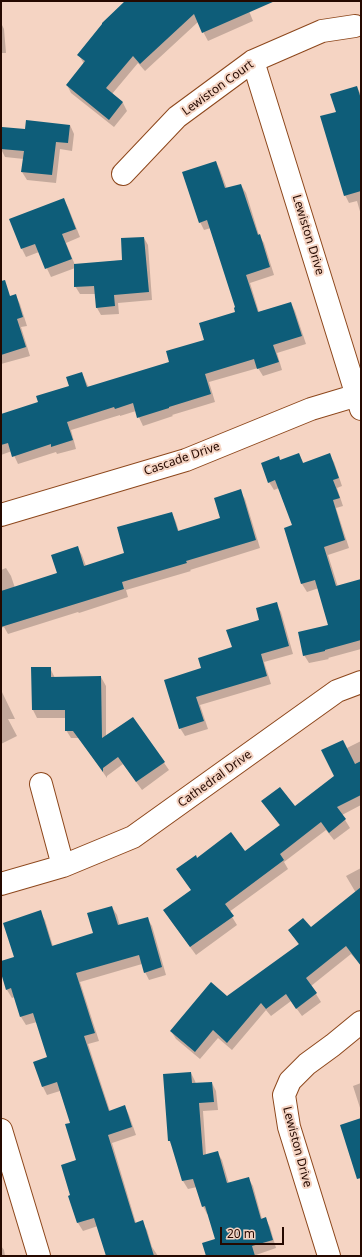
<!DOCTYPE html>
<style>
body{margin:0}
#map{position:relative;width:362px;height:1257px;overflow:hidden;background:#f5d4c3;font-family:"Noto Sans",sans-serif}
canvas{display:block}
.frame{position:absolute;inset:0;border:2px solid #250900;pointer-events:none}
.scale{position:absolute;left:220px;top:1227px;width:64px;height:18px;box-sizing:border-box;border:2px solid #250900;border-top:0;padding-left:5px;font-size:12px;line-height:14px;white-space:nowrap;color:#250900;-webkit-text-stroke:3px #f5d4c3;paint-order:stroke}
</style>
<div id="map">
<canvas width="362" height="1257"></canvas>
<div class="frame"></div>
<div class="scale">20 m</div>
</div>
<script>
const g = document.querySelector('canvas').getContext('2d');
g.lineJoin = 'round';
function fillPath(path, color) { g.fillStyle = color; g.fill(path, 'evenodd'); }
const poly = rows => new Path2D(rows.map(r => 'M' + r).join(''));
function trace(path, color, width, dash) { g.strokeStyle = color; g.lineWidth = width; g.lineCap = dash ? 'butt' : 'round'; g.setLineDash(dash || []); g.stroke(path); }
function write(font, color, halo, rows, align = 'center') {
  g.font = font + ' "Noto Sans",sans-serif'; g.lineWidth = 4; g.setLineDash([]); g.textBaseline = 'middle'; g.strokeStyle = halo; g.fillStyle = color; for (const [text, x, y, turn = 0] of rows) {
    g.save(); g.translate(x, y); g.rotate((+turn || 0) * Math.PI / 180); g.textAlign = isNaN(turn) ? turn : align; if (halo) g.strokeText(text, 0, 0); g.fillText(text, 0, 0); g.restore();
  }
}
fillPath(poly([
 [126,1,245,1,253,21,208,41,198,22,145,71,138,63,112,94,123,103,127,111,114,127,71,93,67,85,84,64,79,55],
 [1,23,4,29,6,53,1,53],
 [357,87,361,95,361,215,357,201,349,203,345,195,337,112],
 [70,125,74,134,72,151,60,149,56,183,27,180,22,172,24,159,5,157,1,149,2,134],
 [216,162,220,170,227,189,241,185,246,193,259,235,264,243,274,275,250,283,259,312,291,303,295,311,306,344,277,353,282,370,263,376,258,368,209,382,215,402,172,415,173,416,143,426,136,411,120,416,120,415,71,430,76,449,57,454,56,452,18,464,12,451,1,455,1,415,39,403,70,386,82,373,89,388,171,362,205,341,236,313,237,308,211,228,204,230,200,222],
 [63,199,68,207,80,237,66,243,75,265,124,260,144,238,148,245,152,300,118,303,119,314,101,315,97,308,96,294,80,294,75,286,75,268,51,277,39,252,26,257,22,249],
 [16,296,20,304,27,326,21,327,30,356,1,364,1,300],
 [299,454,304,464,329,455,334,462,342,486,337,488,343,506,336,508,349,548,328,555,338,587,361,580,361,649,328,658,329,659,309,663,304,655,329,625,319,588,307,592,302,584,285,529,293,526,279,488,274,490,269,482,280,461],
 [240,491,245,499,260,548,190,570,191,571,126,590,128,597,79,613,78,612,8,634,4,627,1,628,1,570,6,568,11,576,15,588,58,573,77,547,82,555,86,566,125,554,172,513,176,522,179,532,222,519],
 [276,604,281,612,293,654,264,662,271,684,200,705,208,729,185,736,180,728,202,669,233,648],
 [32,668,50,668,55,678,101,677,106,686,106,737,133,718,169,770,142,790,123,764,107,776,107,778,79,738,71,738,66,730,66,718,37,718,33,710],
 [1,690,15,719,8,719,17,736,1,744],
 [361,741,361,805,342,815,350,828,334,840,326,830,284,862,288,869,229,912,237,925,196,955,169,918,192,891,178,870,197,859,245,852,280,826,263,802,295,808,335,776,347,748],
 [361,868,361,965,351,954,311,986,321,1002,302,1016,291,1001,271,1016,266,1010,232,1050,218,1038,200,1059,176,1039,171,1031,227,997,299,945,289,930,310,929,356,893,346,876],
 [112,907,117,915,120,926,147,918,152,926,166,975,149,980,145,972,142,964,80,982,99,1041,88,1044,110,1111,125,1107,129,1115,136,1135,112,1143,136,1223,142,1222,147,1230,152,1247,158,1256,107,1256,98,1226,83,1231,78,1223,70,1196,72,1196,77,1161,71,1123,60,1091,47,1095,43,1087,35,1063,48,1058,37,1022,26,1025,21,1017,15,997,12,998,7,990,1,970,1,962,15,957,40,912,45,920,53,946,94,934],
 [191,1073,195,1081,196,1084,212,1083,216,1091,218,1110,203,1111,206,1155,217,1152,222,1160,229,1184,248,1178,253,1186,262,1219,265,1218,270,1227,276,1248,256,1255,256,1256,207,1256,216,1239,209,1214,207,1214,203,1206,197,1187,188,1189,183,1181,173,1148,169,1140],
 [361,1083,361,1111,353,1086],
 [1,1246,4,1250,5,1256,1,1256]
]), '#0003');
fillPath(poly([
 [125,1,275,1,202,33,194,14,140,64,133,56,106,88,123,102,109,120,66,85,85,61,77,55,102,24,102,23],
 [357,86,361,99,361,191,344,196,320,116,336,112,330,94],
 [26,120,70,125,68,143,56,142,52,175,21,172,24,151,1,149,2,127,25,129],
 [216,161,225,188,241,184,258,235,260,234,270,267,246,275,258,312,291,302,302,336,273,345,279,362,257,369,254,359,205,374,211,394,169,407,169,408,137,418,133,403,115,409,114,407,67,422,73,440,51,447,51,444,12,457,8,443,1,445,1,414,38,402,36,396,69,386,66,377,82,372,87,387,169,362,166,351,204,340,199,323,235,312,234,308,235,307,207,220,199,223,182,172],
 [64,198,76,229,62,234,72,259,45,269,35,244,21,249,9,219],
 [144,237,149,292,114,295,115,306,96,308,94,286,74,287,74,264,122,260,121,238],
 [5,280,10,296,16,294,23,317,17,319,26,347,1,355,1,281],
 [299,453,303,463,330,453,339,478,333,480,340,498,333,500,345,540,324,547,336,586,361,579,361,640,325,650,325,651,303,656,298,632,328,625,315,580,301,584,284,528,292,525,275,480,268,483,261,463,279,456,280,460],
 [241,489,256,540,186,561,187,563,122,582,124,589,1,627,1,591,57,573,51,555,78,546,84,566,124,553,117,527,172,512,178,531,220,518,214,498],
 [277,602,289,646,261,654,267,676,196,697,204,721,179,729,164,680,201,668,198,658,232,647,226,630,259,620,256,608],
 [31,667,51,667,51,677,101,676,102,738,133,717,165,762,136,782,118,757,103,768,103,772,73,731,65,731,65,710,32,710],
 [343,740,355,764,361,761,361,795,337,807,346,819,329,833,321,822,280,854,284,860,225,904,234,916,190,947,163,910,191,890,176,869,196,855,197,858,231,832,245,851,280,825,261,801,280,787,295,806,334,776,321,750],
 [361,887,361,966,346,946,306,978,317,993,296,1009,286,994,266,1009,261,1003,227,1043,213,1030,195,1052,170,1031,211,982,227,996,299,944,288,930,303,918,311,927],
 [112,906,118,925,148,917,162,967,144,973,139,955,76,973,95,1033,84,1036,109,1111,125,1105,132,1127,108,1135,135,1223,143,1220,154,1256,106,1256,94,1218,77,1223,68,1196,70,1195,61,1165,76,1160,65,1124,70,1123,57,1082,42,1087,33,1062,47,1057,33,1013,20,1017,11,988,6,990,1,973,1,961,14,957,3,923,41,910,52,946,93,933,87,913],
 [191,1072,192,1083,212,1082,214,1102,199,1103,203,1155,218,1151,227,1183,249,1177,261,1219,266,1217,273,1240,252,1246,255,1256,206,1256,202,1243,215,1239,205,1206,202,1207,193,1179,182,1181,170,1141,168,1141,163,1074],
 [361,1118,361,1178,357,1179,340,1125]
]), '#0e5d79');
const minor = poly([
 [253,61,361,409],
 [123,174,177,117,253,61,322,31,355,26],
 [1,515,186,460,311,409,361,394],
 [41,784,63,866],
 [1,884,63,866,133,837,337,691,361,682],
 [1,1130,39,1256],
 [329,1256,289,1127,284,1095,290,1081,307,1064,333,1045,361,1022]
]);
trace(minor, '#8d471c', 24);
trace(minor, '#fff', 22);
write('12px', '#250900', '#f5d4c3', [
 ["Lewiston Court",218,88,-36],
 ["Lewiston Drive",308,235,73],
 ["Cascade Drive",182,459,-19],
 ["Cathedral Drive",215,779,-36],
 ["Lewiston Drive",297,1147,75]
]);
</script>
